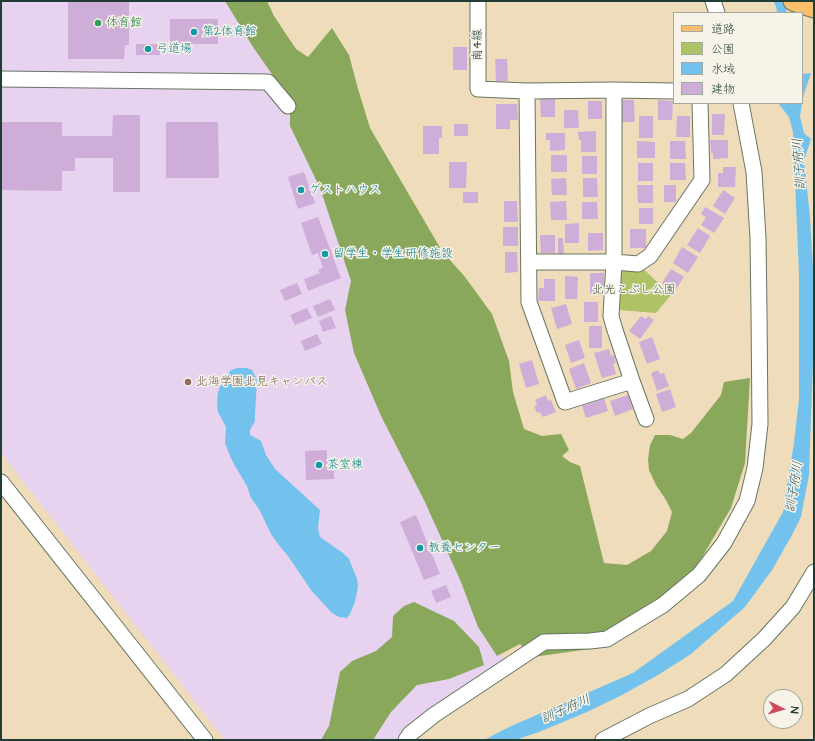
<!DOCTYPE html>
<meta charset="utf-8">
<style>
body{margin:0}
#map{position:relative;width:815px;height:741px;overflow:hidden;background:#efdcba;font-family:"Architects Daughter","Klee One",sans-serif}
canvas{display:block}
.frame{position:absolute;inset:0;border:2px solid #1f3d34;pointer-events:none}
.legend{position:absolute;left:673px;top:12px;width:130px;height:92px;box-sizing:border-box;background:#f7f3e8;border:1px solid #a1aaa0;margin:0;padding:5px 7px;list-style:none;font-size:12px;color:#1f3d34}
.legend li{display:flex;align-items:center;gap:8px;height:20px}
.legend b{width:20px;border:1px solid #a1aaa0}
.north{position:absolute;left:763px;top:689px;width:40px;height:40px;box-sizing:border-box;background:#f7f3e8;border:1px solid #a1aaa0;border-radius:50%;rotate:95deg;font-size:11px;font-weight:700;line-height:16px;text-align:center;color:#1f3d34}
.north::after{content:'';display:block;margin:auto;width:14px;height:18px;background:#d1495b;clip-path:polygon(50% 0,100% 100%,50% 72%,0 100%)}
</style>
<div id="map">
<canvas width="815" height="741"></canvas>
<div class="frame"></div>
<ul class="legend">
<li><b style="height:5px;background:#fabe6d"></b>道路</li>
<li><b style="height:11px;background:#aec266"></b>公園</li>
<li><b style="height:11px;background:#73c2ee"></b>水域</li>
<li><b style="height:11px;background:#cfadd9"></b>建物</li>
</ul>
<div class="north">N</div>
</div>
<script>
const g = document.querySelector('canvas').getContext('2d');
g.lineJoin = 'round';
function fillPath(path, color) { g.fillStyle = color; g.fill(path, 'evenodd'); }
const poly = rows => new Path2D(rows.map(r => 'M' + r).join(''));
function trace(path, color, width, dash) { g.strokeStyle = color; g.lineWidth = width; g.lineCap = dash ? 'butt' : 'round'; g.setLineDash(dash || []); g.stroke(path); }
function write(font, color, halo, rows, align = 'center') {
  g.font = font + ' "Architects Daughter","Klee One",sans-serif'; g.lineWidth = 3; g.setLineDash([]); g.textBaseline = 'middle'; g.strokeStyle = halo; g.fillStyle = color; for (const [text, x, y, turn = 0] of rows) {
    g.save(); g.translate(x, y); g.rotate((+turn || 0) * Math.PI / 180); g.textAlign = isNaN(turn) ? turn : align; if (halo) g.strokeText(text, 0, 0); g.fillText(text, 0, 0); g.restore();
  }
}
fillPath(poly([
 [1,1,236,1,294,100,467,581,504,661,405,731,397,740,225,740,1,453]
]), '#e7d2ef');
fillPath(poly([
 [614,262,638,264,671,295,656,313,620,310,611,316]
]), '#aec266');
fillPath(poly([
 [225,1,267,1,274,16,296,49,308,57,332,28,349,55,358,89,370,128,442,251,465,277,492,314,509,361,513,392,524,429,542,436,561,434,569,450,562,456,570,462,580,466,604,563,627,565,651,551,667,531,672,512,666,500,656,485,649,470,648,459,650,445,655,435,670,435,683,439,691,433,721,395,724,382,750,378,745,463,731,508,678,598,629,632,597,648,533,657,520,644,497,656,478,627,461,582,424,500,382,418,354,353,345,310,351,281,320,188,290,126,290,100,253,47],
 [414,602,454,621,479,647,484,665,449,679,417,685,391,712,373,740,321,740,329,726,340,672,352,661,376,651,392,637,393,616,404,606]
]), '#8aa85b');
fillPath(poly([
 [773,1,784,1,787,13,777,13,776,6],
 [811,73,803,97,800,116,804,133,811,139,804,161,810,217,814,285,813,361,809,475,801,517,792,535,772,570,745,607,691,654,658,675,622,695,587,712,539,732,515,740,484,740,509,727,633,673,733,601,783,512,794,443,799,399,799,274,793,132,789,117,778,103,802,103,802,74],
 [238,368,247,368,252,370,257,380,255,414,255,421,250,430,250,435,261,441,266,455,275,469,320,510,318,528,320,537,343,553,349,559,357,579,358,586,355,602,350,614,347,618,339,617,332,613,311,590,288,556,278,544,271,534,259,509,251,498,247,486,235,466,230,456,225,443,226,427,218,412,217,403,218,392,222,382,231,370]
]), '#73c2ee');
fillPath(poly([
 [68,1,129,1,129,45,125,45,124,59,68,59],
 [170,19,218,19,218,44,170,44],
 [136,44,159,44,160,55,136,55],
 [453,47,467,47,467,70,453,70],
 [495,59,507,59,508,81,496,81],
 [540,99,555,99,555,117,541,117],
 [621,100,634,100,635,122,621,122],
 [658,100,673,101,672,120,658,120],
 [588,101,602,101,602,119,588,119],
 [496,104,517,104,518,120,510,120,510,129,496,129],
 [564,110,578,110,579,128,564,128],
 [712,114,725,114,724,135,712,135],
 [113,115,140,115,140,192,113,192,113,158,75,158,75,171,62,171,62,191,1,190,1,122,62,122,62,136,112,136],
 [639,116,653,116,653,138,639,138],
 [677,116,690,116,690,137,676,137],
 [166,122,218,122,219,178,166,178],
 [454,124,468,124,468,136,454,136],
 [423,126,442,126,442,138,439,138,439,154,423,154],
 [596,131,596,152,581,152,581,140,579,140,578,132],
 [546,133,565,133,565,150,550,151,550,140,546,140],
 [710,140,728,140,728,158,713,159,713,153,711,153],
 [637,141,655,142,655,158,637,158],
 [670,141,685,141,686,159,670,159],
 [551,155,567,155,567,172,551,172],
 [582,156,597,156,597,174,582,174],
 [449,162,467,162,466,188,449,188],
 [638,163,653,163,653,181,638,181],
 [670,163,685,163,686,180,670,180],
 [723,167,736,167,735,187,718,187,718,173,723,173],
 [304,172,315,203,298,209,288,177],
 [566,178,567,195,552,195,551,179],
 [583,178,597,178,598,197,583,197],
 [637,185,653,185,653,203,638,203],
 [664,185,676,185,676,202,664,202],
 [723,190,735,198,725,214,713,206],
 [463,192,478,192,478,203,463,203],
 [504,201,517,201,518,222,504,222],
 [566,201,567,220,551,220,550,202],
 [582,202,597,202,598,219,582,219],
 [705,207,724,218,714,233,701,225,706,217,701,214],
 [639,208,653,208,653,224,639,224],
 [318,217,341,278,308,291,304,279,320,273,318,270,323,268,318,253,312,255,301,223],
 [579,223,579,243,565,243,565,224],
 [503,227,518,227,518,246,503,246],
 [698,228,710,236,700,253,687,245],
 [630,229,646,229,646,248,630,248],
 [588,233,603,233,603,250,588,251],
 [540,235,555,235,555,253,541,253],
 [558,238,563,238,564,254,558,254],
 [682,247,698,257,688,273,673,263],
 [505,252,517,252,518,272,505,273],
 [671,269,684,277,674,292,662,283],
 [590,273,604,273,604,294,590,294],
 [565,276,578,277,577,299,565,299],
 [544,279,555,279,555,301,538,301,539,288,544,288],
 [297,283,302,294,285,301,280,290],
 [330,299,335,310,318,317,313,306],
 [584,302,598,302,598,322,584,322],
 [566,304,572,324,557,329,551,308],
 [307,308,312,318,295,325,290,315],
 [331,316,336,328,323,332,319,321],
 [641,316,646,319,648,316,654,320,640,339,629,331],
 [589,326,602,326,602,348,589,348],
 [317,334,322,344,305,351,301,341],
 [652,337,660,359,647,364,639,342],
 [579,340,585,358,571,363,565,345],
 [609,349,611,356,614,355,616,363,613,364,616,374,602,378,594,353],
 [532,360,539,384,526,388,519,364],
 [584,363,591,383,576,389,569,369],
 [658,370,660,374,664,373,669,386,657,391,651,373],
 [670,389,676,407,662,412,656,394],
 [546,395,548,401,551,400,556,412,543,417,540,412,537,413,534,406,537,405,535,400],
 [628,395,633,409,615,416,610,401],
 [604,398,608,411,586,418,582,406],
 [327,450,327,461,332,461,332,469,334,468,334,479,306,480,305,451],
 [416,515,440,574,424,580,400,522],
 [446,585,451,597,436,603,431,591]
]), '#cfadd9');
const minor = poly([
 [478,1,478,89,527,91,614,90,674,91],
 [713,1,717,13],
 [1,79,268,82,288,106],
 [614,90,614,262,611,316,614,327,632,381,646,419],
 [527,91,529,302,565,402,632,381],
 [529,262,614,262,638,264,650,256,702,180,700,103],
 [1,482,205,740],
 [406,740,410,734,434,715,544,642,590,641,607,639,663,605,699,575,724,543,747,501,755,468,760,424,759,312,758,238,754,172,741,103],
 [603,740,649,716,688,699,726,674,764,639,793,607,814,572]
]);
const major = poly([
 [793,1,814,8]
]);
trace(minor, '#687563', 17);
trace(major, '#687563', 21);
trace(minor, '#fff', 15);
trace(major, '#fabe6d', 19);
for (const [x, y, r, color] of [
 [98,23,4,"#2e9e5b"],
 [194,32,4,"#0f9aa8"],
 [148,49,4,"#0f9aa8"],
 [301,190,4,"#0f9aa8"],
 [325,254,4,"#0f9aa8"],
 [188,382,4,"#8d6e63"],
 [319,465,4,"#0f9aa8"],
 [420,548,4,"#0f9aa8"]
]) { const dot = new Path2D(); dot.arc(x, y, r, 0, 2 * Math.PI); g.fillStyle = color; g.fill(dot); trace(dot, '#f7f3e8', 1.5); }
write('12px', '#27864d', '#f7f3e8', [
 ["体育館",106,23]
], 'left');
write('12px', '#0d838f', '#f7f3e8', [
 ["第2体育館",202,32],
 ["弓道場",156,49],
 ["ゲストハウス",309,190],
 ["留学生・学生研修施設",333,254],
 ["茶室棟",327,465],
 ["教養センター",428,548]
], 'left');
write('12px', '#1f3d34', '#f7f3e8', [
 ["南4線",478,45,-90]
]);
write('12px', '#435e40', '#f7f3e8', [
 ["北光こぶし公園",634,290]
]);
write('12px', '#785e54', '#f7f3e8', [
 ["北海学園北見キャンパス",196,382]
], 'left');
write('italic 13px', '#305859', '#f7f3e8', [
 ["訓子府川",800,164,-94],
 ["訓子府川",795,487,-81],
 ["訓子府川",566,710,-24]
]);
</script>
